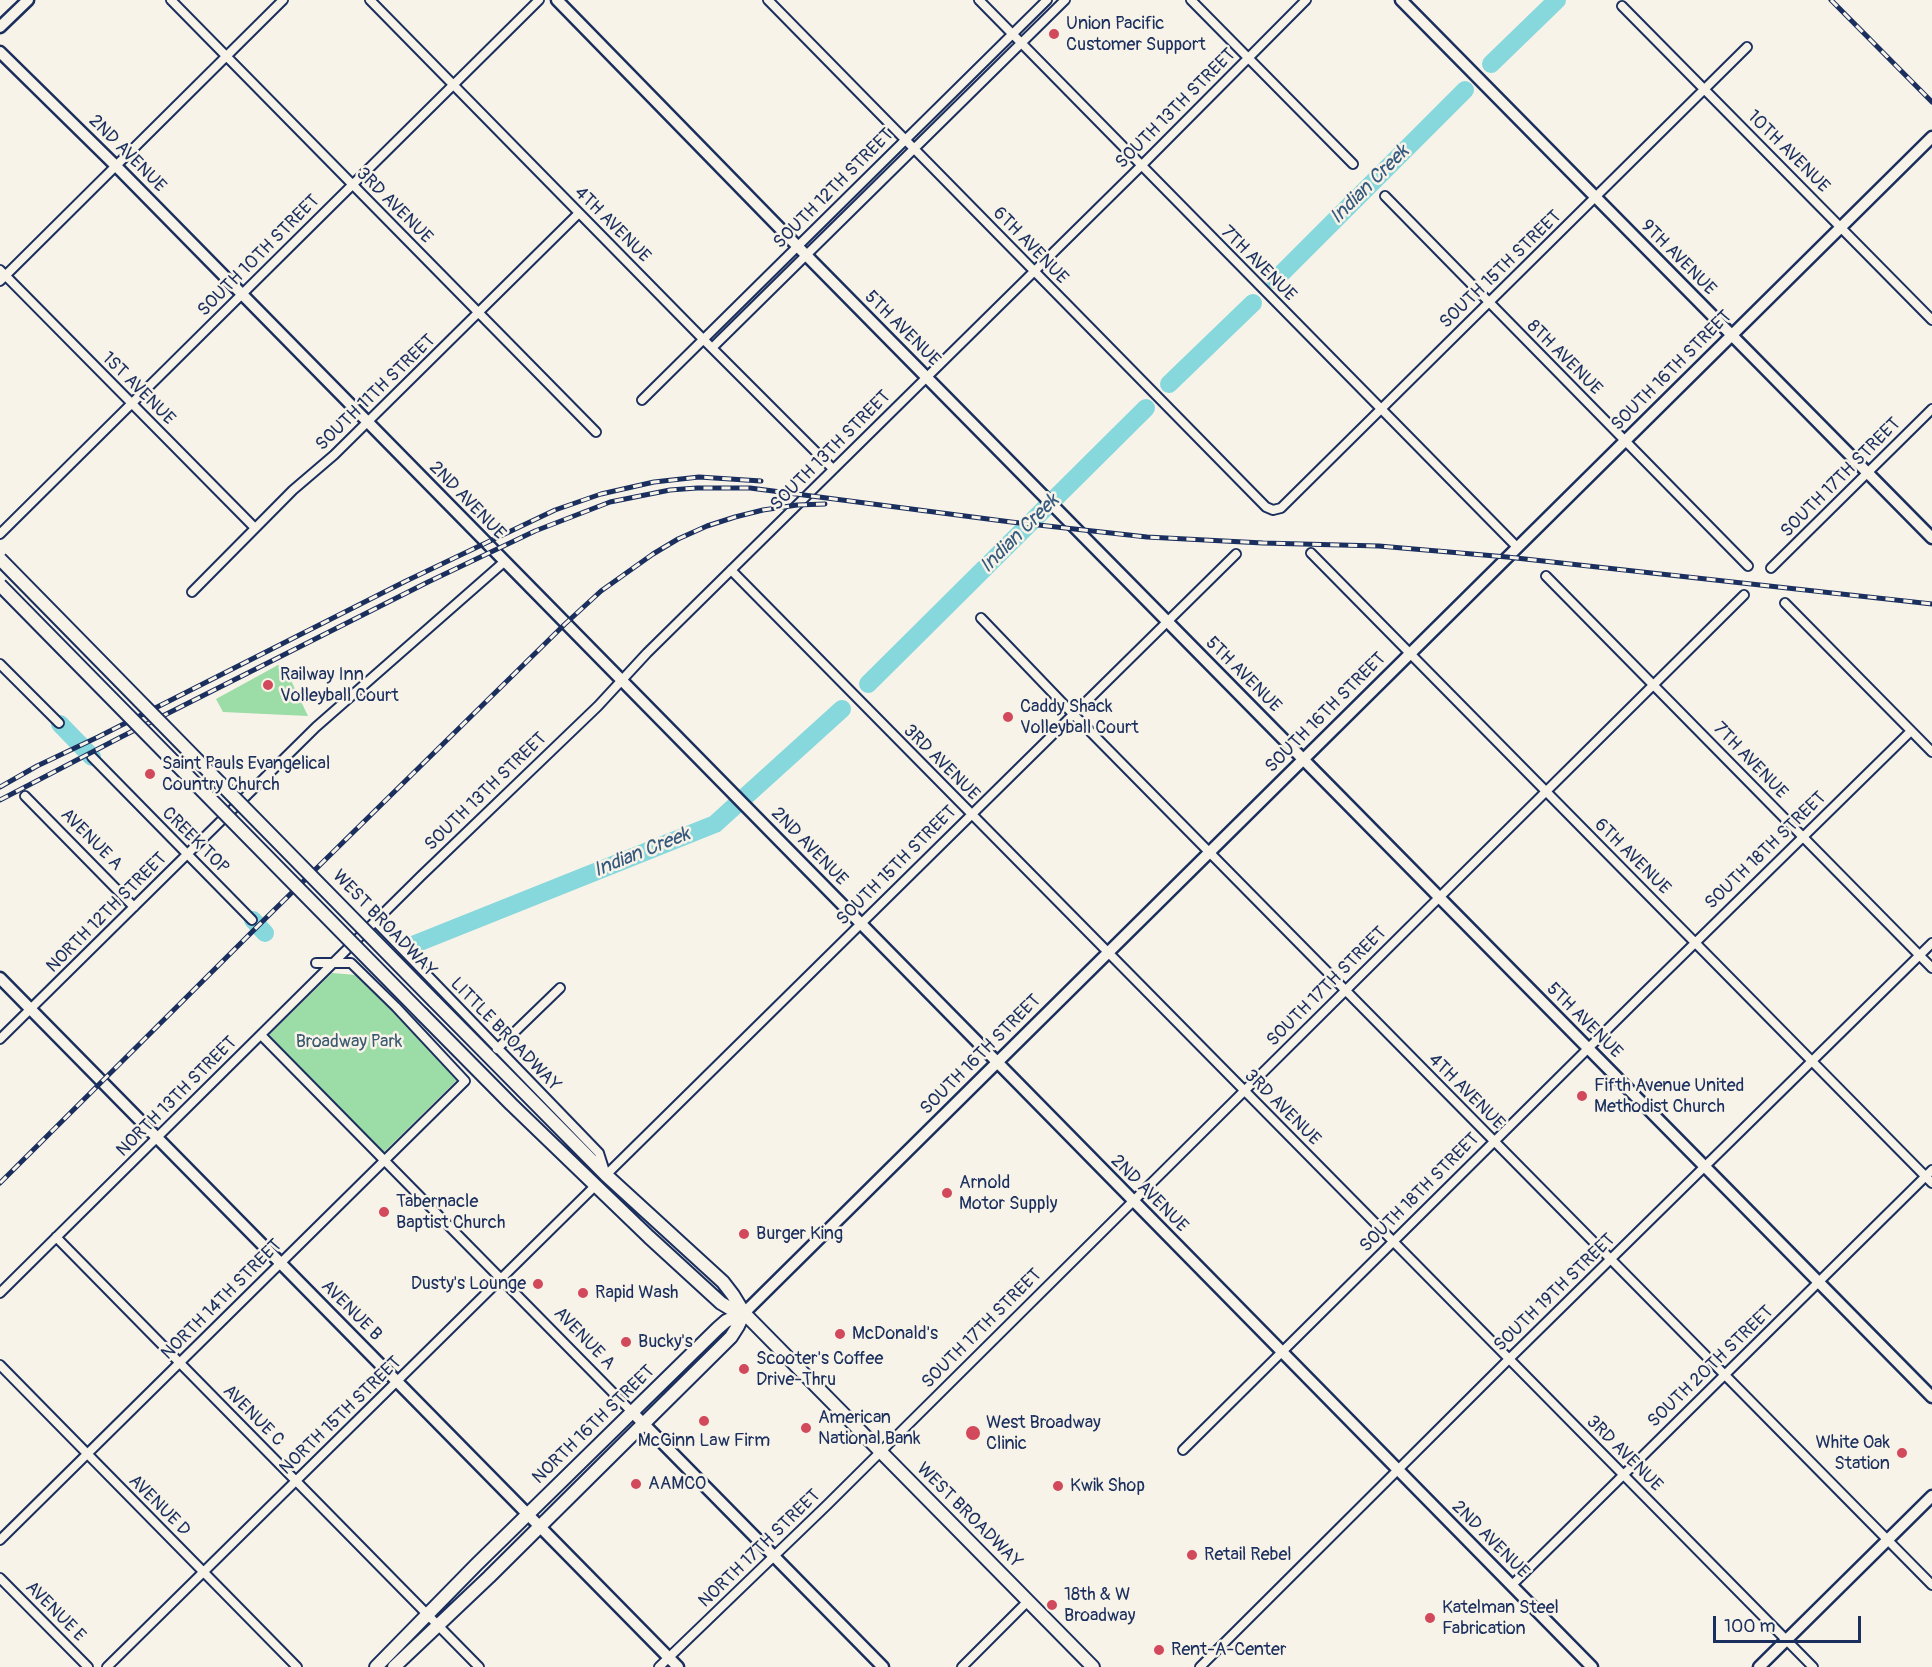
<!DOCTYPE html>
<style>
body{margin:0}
#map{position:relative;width:1932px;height:1667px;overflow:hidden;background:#f7f3e8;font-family:Pangolin,sans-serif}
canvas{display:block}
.scale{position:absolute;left:1713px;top:1616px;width:148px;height:27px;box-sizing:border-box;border:3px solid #1b2f5e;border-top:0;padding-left:8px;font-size:18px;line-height:21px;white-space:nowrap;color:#1b2f5e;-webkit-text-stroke:4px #f7f3e8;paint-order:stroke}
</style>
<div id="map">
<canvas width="1932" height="1667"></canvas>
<div class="scale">100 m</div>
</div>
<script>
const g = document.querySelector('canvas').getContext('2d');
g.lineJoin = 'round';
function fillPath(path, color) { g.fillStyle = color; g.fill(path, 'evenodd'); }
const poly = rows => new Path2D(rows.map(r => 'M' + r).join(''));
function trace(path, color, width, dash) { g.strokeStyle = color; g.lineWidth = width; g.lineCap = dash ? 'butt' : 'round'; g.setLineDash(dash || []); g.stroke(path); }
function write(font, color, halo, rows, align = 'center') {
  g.font = font + ' Pangolin,sans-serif'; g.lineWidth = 5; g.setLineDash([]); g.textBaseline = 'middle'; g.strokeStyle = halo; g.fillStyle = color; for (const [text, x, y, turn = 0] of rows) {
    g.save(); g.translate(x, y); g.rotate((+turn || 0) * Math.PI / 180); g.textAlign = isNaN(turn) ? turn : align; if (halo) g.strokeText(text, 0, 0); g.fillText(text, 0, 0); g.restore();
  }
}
fillPath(poly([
 [278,665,286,670,308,716,223,712,216,699],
 [332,973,356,975,459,1078,384,1152,269,1035]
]), '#9cdca6');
trace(poly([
 [1491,64,1557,0],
 [1275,280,1465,90],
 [1169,384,1253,303],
 [868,684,1146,408],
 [60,724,92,757],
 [253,920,265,933],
 [410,946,715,824,842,709]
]), '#86d8dc', 18);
const street = poly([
 [171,0,596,432],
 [370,0,698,334,833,469],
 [768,0,1266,507,1273,510,1281,508,1747,47],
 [979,0,1517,547],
 [1191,0,1353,164],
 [1622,6,1932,320],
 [1385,196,1748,566],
 [0,270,255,528],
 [0,281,283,0],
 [712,348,1065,0],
 [642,400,1047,0],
 [0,534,539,0],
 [1311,553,1932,1183],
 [1771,568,1932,409],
 [731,570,1813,1667],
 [1546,576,1932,968],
 [192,592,293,490,334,455,579,213],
 [1785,603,1932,752],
 [981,618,1073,714,1932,1585],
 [0,664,59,723],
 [92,757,252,920],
 [25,796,134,907],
 [375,921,599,1153,606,1175,1236,554],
 [261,1035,633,1413],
 [0,1039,316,727,504,562],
 [497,1049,560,988],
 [56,1237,479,1667],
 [0,1293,421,876,598,706,647,653,1141,166,1306,0],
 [0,1365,297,1667],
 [1183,1450,1642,995,1911,731],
 [0,1540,465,1081,396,1007,351,963,316,963],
 [0,1578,88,1667],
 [1512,1585,1932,1170],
 [107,1667,595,1186],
 [659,1667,827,1505,1744,595],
 [962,1667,1028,1601],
 [1200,1667,1509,1359,1932,943]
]);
const secondary = poly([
 [557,0,806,255,1932,1397],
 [1401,0,1932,538],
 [0,27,28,0],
 [0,52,116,166,1592,1667],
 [0,978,678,1667],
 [744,1313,1932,137],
 [633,1413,883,1667],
 [1759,1667,1932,1496]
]);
const primary = poly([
 [434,1001,606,1175,723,1282,733,1295,744,1313,1093,1667],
 [422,1014,511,1104,649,1237,721,1303,731,1309,744,1313],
 [376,1667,476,1565,718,1328,726,1321,744,1313],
 [394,1667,489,1577,731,1337,738,1326,744,1313]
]);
trace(street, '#1b2f5e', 12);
trace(secondary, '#1b2f5e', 15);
trace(primary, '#1b2f5e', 16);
trace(street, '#f7f3e8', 8);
trace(secondary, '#f7f3e8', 10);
trace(primary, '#f7f3e8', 12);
const rail = poly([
 [1831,0,1932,102],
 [0,787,37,766,98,737,406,581,555,510,601,494,654,482,699,477,761,481],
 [0,800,121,737,428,582,535,531,610,502,670,490,697,488,750,488,1011,522,1147,537,1263,543,1379,546,1507,557,1932,604],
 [0,1183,266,918,565,624,601,591,653,554,678,539,707,526,735,517,763,510,797,505,825,504]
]);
trace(rail, '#1b2f5e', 5);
trace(rail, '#f7f3e8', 3, [9]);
const primaryBridge = poly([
 [0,559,434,1001],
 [0,585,422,1014]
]);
trace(primaryBridge, '#1b2f5e', 16, []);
trace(primaryBridge, '#f7f3e8', 12);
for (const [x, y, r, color] of [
 [1054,34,6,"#d1495b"],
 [268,685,6,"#d1495b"],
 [1008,717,6,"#d1495b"],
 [150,774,6,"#d1495b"],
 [1582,1096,6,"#d1495b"],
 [947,1193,6,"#d1495b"],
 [384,1212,6,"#d1495b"],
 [744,1234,6,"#d1495b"],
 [538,1284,6,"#d1495b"],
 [583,1293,6,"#d1495b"],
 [840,1334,6,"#d1495b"],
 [626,1342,6,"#d1495b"],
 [744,1369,6,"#d1495b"],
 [704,1421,6,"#d1495b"],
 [806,1428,6,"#d1495b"],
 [973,1433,8,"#d1495b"],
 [1902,1453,6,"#d1495b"],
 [636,1484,6,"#d1495b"],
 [1058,1486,6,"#d1495b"],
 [1192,1555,6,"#d1495b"],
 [1052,1605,6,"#d1495b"],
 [1430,1618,6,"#d1495b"],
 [1159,1650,6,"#d1495b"]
]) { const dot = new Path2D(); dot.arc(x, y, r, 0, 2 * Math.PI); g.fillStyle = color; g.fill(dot); trace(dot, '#f7f3e8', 2); }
write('18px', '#1b2f5e', '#f7f3e8', [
 ["Union Pacific",1066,24],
 ["Customer Support",1066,45],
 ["Railway Inn",280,675],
 ["Volleyball Court",280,696],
 ["Caddy Shack",1020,707],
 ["Volleyball Court",1020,728],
 ["Saint Pauls Evangelical",162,764],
 ["Country Church",162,785],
 ["Fifth Avenue United",1594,1086],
 ["Methodist Church",1594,1107],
 ["Arnold",959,1183],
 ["Motor Supply",959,1204],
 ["Tabernacle",396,1202],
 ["Baptist Church",396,1223],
 ["Burger King",756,1234],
 ["Dusty's Lounge",526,1284,"right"],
 ["Rapid Wash",595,1293],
 ["McDonald's",852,1334],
 ["Bucky's",638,1342],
 ["Scooter's Coffee",756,1359],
 ["Drive-Thru",756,1380],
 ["American",818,1418],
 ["National Bank",818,1439],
 ["West Broadway",986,1423],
 ["Clinic",986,1444],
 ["McGinn Law Firm",704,1441,"center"],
 ["White Oak",1890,1443,"right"],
 ["Station",1890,1464,"right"],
 ["AAMCO",648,1484],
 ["Kwik Shop",1070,1486],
 ["Retail Rebel",1204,1555],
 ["18th & W",1064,1595],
 ["Broadway",1064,1616],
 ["Katelman Steel",1442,1608],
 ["Fabrication",1442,1629],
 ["Rent-A-Center",1171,1650]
], 'left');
write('18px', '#1b2f5e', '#f7f3e8', [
 ["SOUTH 13TH STREET",1176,109,-45],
 ["10TH AVENUE",1788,152,45],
 ["2ND AVENUE",127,154,45],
 ["SOUTH 12TH STREET",834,189,-45],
 ["3RD AVENUE",394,206,45],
 ["4TH AVENUE",612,225,45],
 ["6TH AVENUE",1030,246,46],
 ["SOUTH 10TH STREET",259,256,-45],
 ["9TH AVENUE",1678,258,45],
 ["7TH AVENUE",1258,264,45],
 ["SOUTH 15TH STREET",1501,270,-44],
 ["5TH AVENUE",902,329,45],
 ["8TH AVENUE",1564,358,45],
 ["SOUTH 16TH STREET",1672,371,-45],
 ["1ST AVENUE",138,389,45],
 ["SOUTH 11TH STREET",376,393,-44],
 ["SOUTH 13TH STREET",831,451,-45],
 ["SOUTH 17TH STREET",1841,478,-45],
 ["2ND AVENUE",467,501,46],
 ["5TH AVENUE",1243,675,45],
 ["SOUTH 16TH STREET",1326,713,-45],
 ["7TH AVENUE",1750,761,46],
 ["3RD AVENUE",941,763,45],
 ["SOUTH 13TH STREET",486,792,-44],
 ["AVENUE A",91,840,45],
 ["CREEK TOP",195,841,45],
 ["2ND AVENUE",809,847,46],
 ["SOUTH 18TH STREET",1766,851,-44],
 ["6TH AVENUE",1632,857,45],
 ["SOUTH 15TH STREET",897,866,-45],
 ["NORTH 12TH STREET",107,913,-45],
 ["WEST BROADWAY",384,924,46],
 ["SOUTH 17TH STREET",1327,987,-45],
 ["5TH AVENUE",1584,1021,45],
 ["LITTLE BROADWAY",505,1035,46],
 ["SOUTH 16TH STREET",981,1055,-45],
 ["4TH AVENUE",1466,1092,45],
 ["NORTH 13TH STREET",177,1097,-45],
 ["3RD AVENUE",1282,1108,45],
 ["SOUTH 18TH STREET",1420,1193,-45],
 ["2ND AVENUE",1149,1194,45],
 ["SOUTH 19TH STREET",1555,1293,-44],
 ["NORTH 14TH STREET",222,1300,-45],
 ["AVENUE B",351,1311,45],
 ["SOUTH 17TH STREET",982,1329,-45],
 ["AVENUE A",584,1339,46],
 ["SOUTH 20TH STREET",1711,1367,-44],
 ["AVENUE C",253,1416,45],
 ["NORTH 15TH STREET",341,1416,-44],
 ["NORTH 16TH STREET",594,1425,-44],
 ["3RD AVENUE",1624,1454,45],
 ["AVENUE D",159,1506,45],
 ["WEST BROADWAY",969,1516,45],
 ["2ND AVENUE",1490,1540,45],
 ["NORTH 17TH STREET",760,1549,-44],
 ["AVENUE E",55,1612,45]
]);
write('18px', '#3b5a70', '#f7f3e8', [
 ["Broadway Park",349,1042]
]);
write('italic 20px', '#36597e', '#f7f3e8', [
 ["Indian Creek",1370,185,-45],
 ["Indian Creek",1020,534,-45],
 ["Indian Creek",642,853,-22]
]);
</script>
